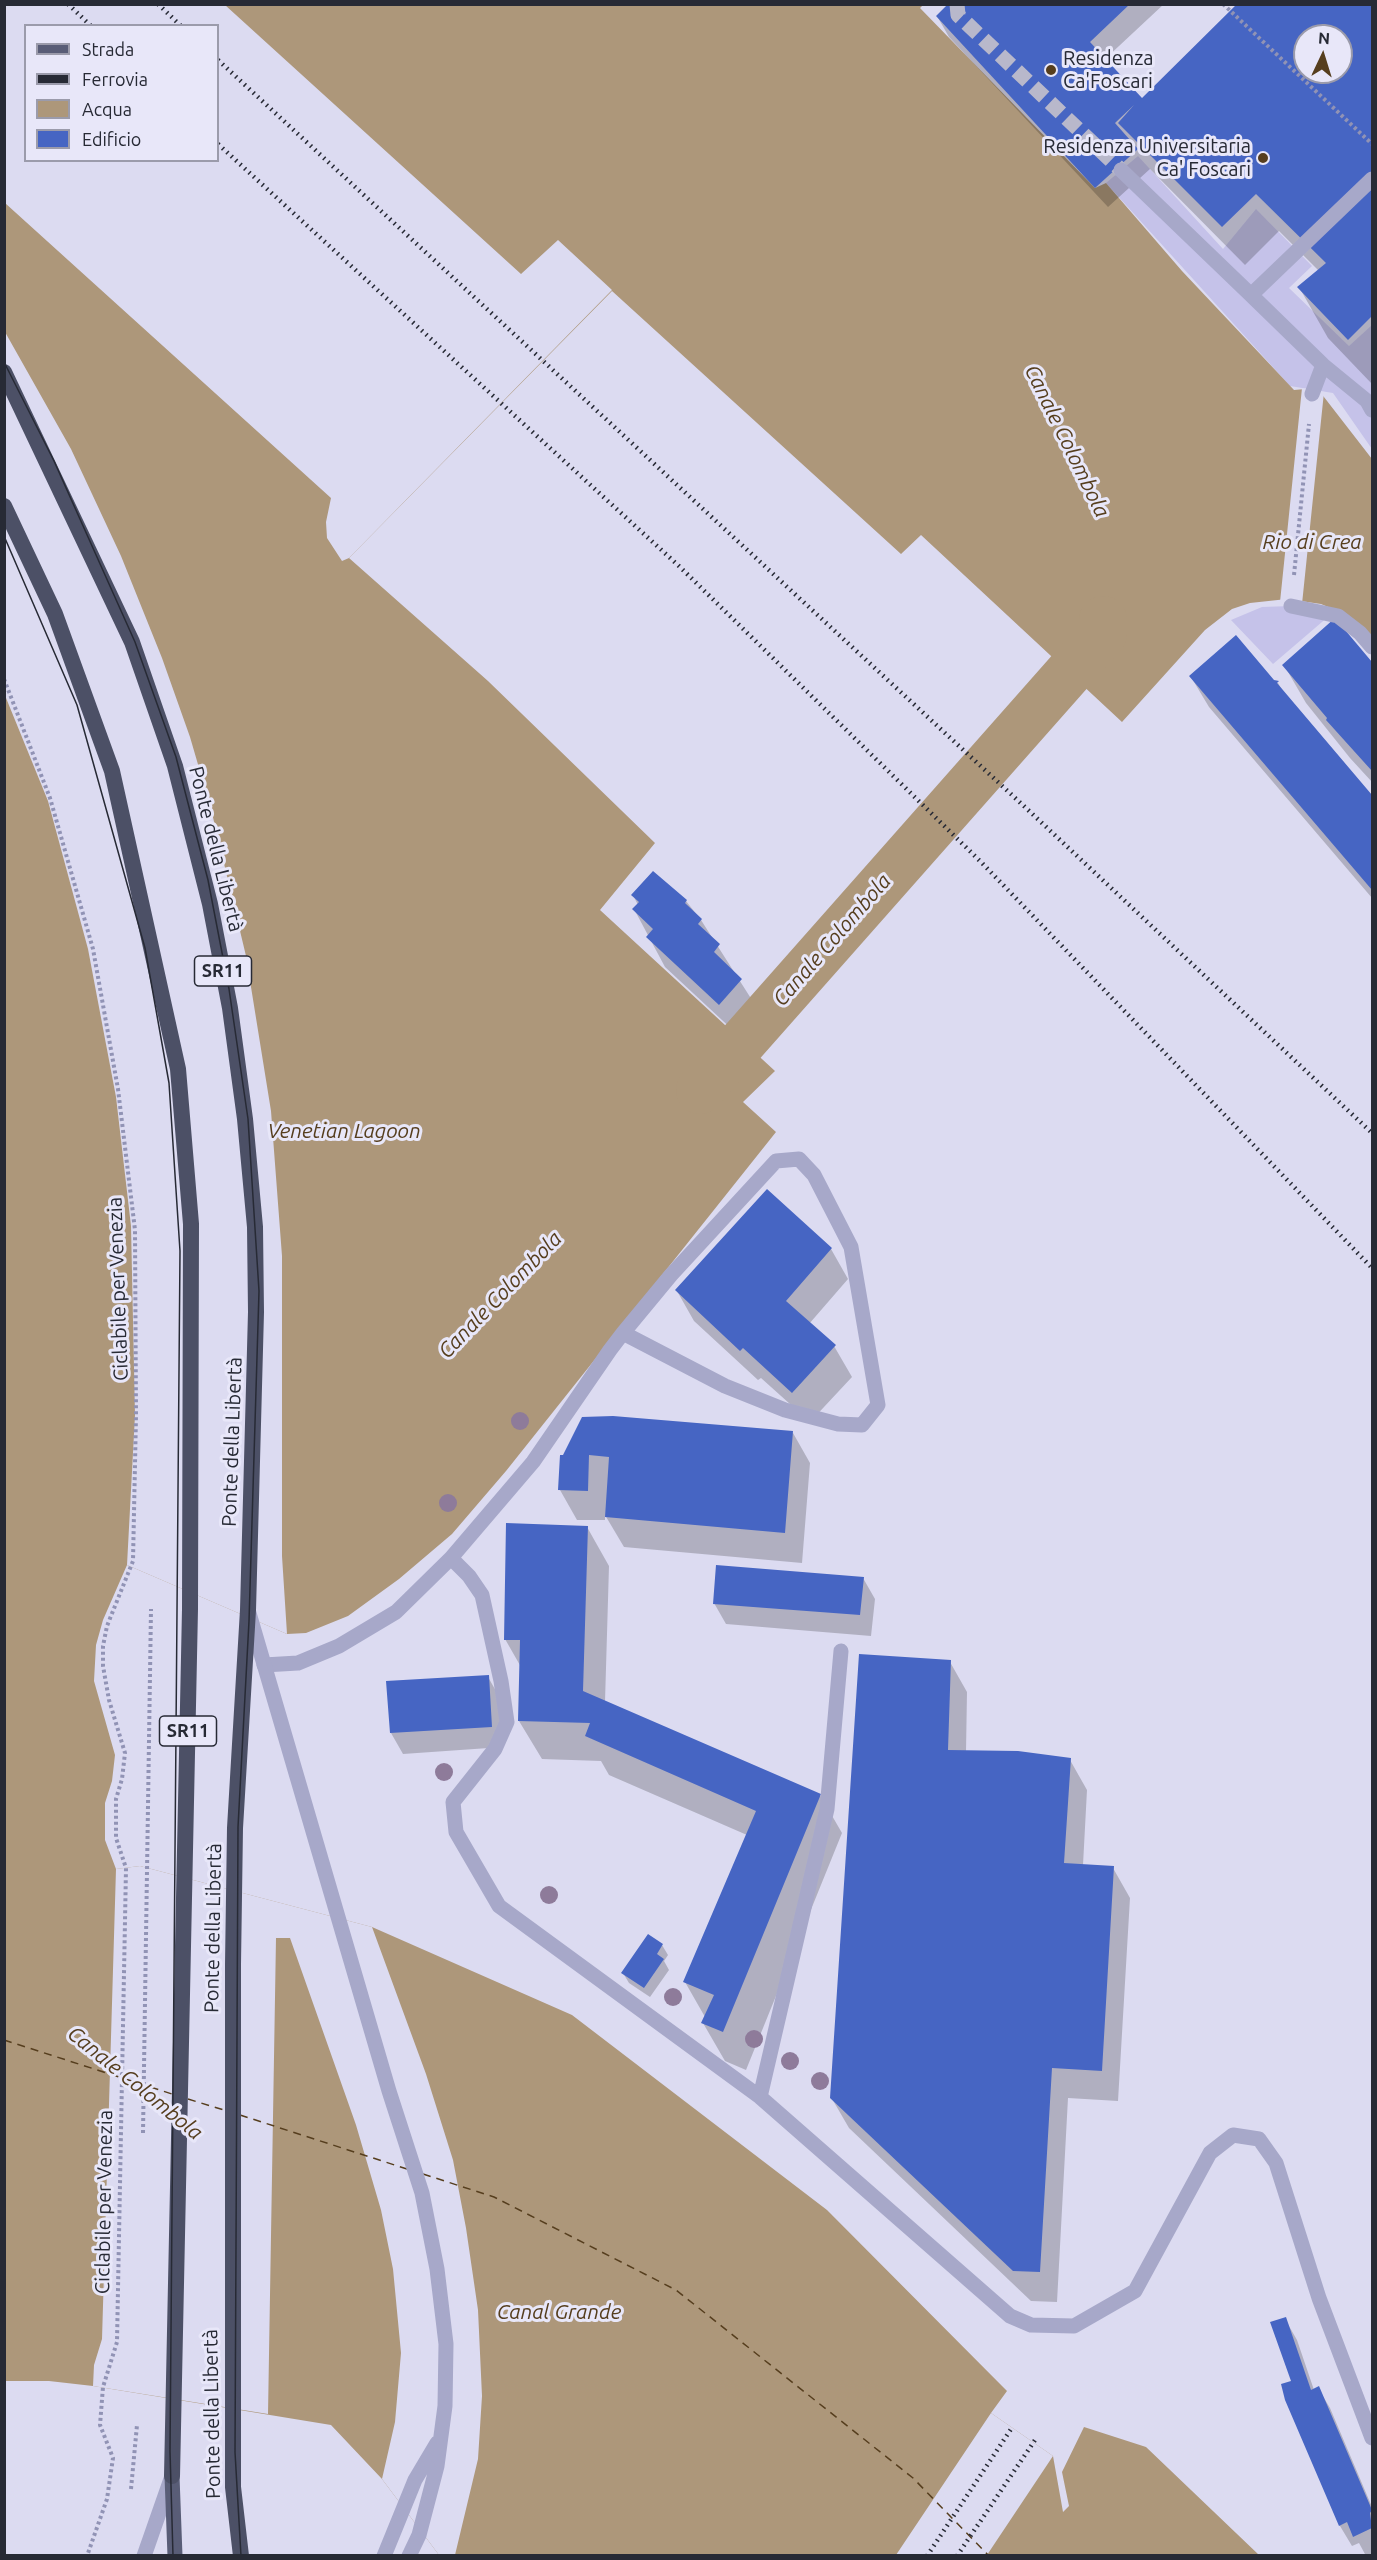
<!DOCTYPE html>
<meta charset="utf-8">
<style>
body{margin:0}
#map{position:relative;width:1377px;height:2560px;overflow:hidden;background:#dcdbf1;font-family:Ubuntu,sans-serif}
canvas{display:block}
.frame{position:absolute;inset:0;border:6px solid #272a35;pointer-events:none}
.legend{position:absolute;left:24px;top:24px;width:195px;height:138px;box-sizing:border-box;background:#e8e7f9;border:2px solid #9b9bab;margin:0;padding:8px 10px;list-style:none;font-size:18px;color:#272a35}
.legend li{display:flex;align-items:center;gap:12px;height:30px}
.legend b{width:30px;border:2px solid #9b9bab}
.north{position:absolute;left:1293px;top:24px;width:60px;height:60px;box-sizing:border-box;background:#e8e7f9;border:2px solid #9b9bab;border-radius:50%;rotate:4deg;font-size:16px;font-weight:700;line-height:24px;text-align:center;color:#272a35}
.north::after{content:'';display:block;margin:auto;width:21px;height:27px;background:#563e1e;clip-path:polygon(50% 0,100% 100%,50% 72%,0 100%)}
</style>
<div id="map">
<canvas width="1377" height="2560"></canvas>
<div class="frame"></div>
<ul class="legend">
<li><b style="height:8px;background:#595d77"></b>Strada</li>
<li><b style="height:8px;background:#272a35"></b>Ferrovia</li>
<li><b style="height:16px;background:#ad977a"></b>Acqua</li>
<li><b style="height:16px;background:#4665c3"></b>Edificio</li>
</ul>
<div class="north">N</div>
</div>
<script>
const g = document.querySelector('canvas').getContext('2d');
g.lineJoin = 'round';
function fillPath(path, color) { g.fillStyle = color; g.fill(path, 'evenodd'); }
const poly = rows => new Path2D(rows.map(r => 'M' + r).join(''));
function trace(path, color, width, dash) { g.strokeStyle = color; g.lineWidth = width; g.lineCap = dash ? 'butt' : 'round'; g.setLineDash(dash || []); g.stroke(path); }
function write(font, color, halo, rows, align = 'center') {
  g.font = font + ' Ubuntu,sans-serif'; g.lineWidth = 6; g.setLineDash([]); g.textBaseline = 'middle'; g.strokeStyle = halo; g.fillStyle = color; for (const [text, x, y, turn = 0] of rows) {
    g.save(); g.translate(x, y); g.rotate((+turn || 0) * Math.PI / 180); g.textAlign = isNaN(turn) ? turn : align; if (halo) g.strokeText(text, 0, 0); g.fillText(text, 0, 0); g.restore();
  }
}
fillPath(poly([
 [1138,156,1223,249,1256,209,1312,266,1289,288,1349,346,1372,325,1372,449,1333,393,1290,386,1106,183],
 [1291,606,1329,616,1273,664,1231,620,1262,607]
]), '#c5c2e9');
fillPath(poly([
 [4,5,923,5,920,8,1095,188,1106,183,1182,271,1294,390,1317,388,1372,459,1372,637,1335,610,1321,604,1287,599,1250,603,1232,609,1205,630,1122,722,921,535,901,554,612,291,349,558,488,681,655,843,600,910,775,1071,743,1102,776,1132,506,1471,452,1534,399,1579,348,1616,306,1633,287,1634,127,1565,103,1620,96,1645,94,1681,115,1755,112,1781,105,1803,105,1840,116,1869,140,1866,372,1927,572,2015,827,2210,1007,2391,991,2413,1053,2456,1063,2512,1069,2506,1062,2472,1084,2427,1146,2447,1259,2555,439,2555,382,2479,331,2425,93,2386,49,2381,5,2381],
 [26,26,218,26,218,160,26,160]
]), '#ad977a');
fillPath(poly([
 [5,4,225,5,521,274,558,240,612,290,349,558,342,561,327,538,326,522,331,498,5,203],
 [26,26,218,26,218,160,26,160],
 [5,332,71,449,121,556,162,658,190,737,211,809,246,956,271,1111,282,1256,282,1556,287,1634,127,1565,135,1415,131,1226,116,1097,88,949,48,801,4,693],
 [1302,388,1324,392,1302,604,1280,602],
 [140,1866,372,1927,426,2074,453,2160,466,2228,478,2310,482,2396,478,2459,455,2555,439,2555,382,2479,395,2422,401,2353,393,2269,381,2210,356,2125,290,1938,276,1938,268,2414,93,2386,94,2365,102,2339,116,1869],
 [991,2413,1053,2456,987,2555,896,2555]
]), '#dcdbf1');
fillPath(poly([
 [950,4,1164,4,1104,60,1142,101,1236,8,1233,4,1372,4,1372,384,1328,338,1299,287,1319,271,1279,231,1245,265,1150,169,1108,207,949,37,937,16],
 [1305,36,1341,36,1341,72,1305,72],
 [1335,621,1372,664,1372,782,1350,758,1306,703,1284,665],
 [1191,677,1278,683,1285,695,1372,797,1372,898,1209,707],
 [633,895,686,901,701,920,759,1011,737,1034,665,967,634,909,638,905],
 [831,1249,848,1279,809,1324,834,1346,852,1377,810,1422,761,1378,758,1380,694,1321,677,1291],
 [793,1433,810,1463,802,1563,624,1547,605,1515,605,1520,577,1520,560,1490,564,1457],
 [587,1527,609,1566,605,1702,820,1795,842,1833,746,2070,725,2061,703,2023,705,2017,685,1982,747,1835,609,1775,601,1761,542,1759,519,1721,521,1667,505,1639],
 [863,1578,875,1599,871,1636,726,1624,714,1603],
 [950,1662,967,1692,966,1752,1070,1760,1087,1790,1083,1865,1113,1868,1130,1898,1118,2101,1068,2098,1057,2302,1031,2301,849,2128,831,2097],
 [488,1677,500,1698,503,1747,403,1754,391,1733,387,1683],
 [662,1945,668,1955,664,1961,669,1970,650,1997,629,1983,623,1973],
 [1285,2319,1297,2340,1314,2390,1318,2388,1330,2408,1372,2507,1372,2554,1369,2556,1366,2556,1359,2543,1352,2546,1340,2526,1287,2400,1293,2382]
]), '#0003');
trace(poly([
 [700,1090,1103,634,1103,620]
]), '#ad977a', 48);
trace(poly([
 [4,2040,172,2094],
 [188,2099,227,2111],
 [240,2115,407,2169],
 [423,2174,494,2197,676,2290,913,2478,989,2556]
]), '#563e1e', 1.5, [8, 6]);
fillPath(poly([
 [948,4,1130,4,1090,42,1142,98,1237,4,1372,4,1372,316,1348,340,1297,287,1326,263,1256,194,1222,227,1118,123,1134,105,1115,123,1138,149,1095,188,936,16],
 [1305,36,1341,36,1341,72,1305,72],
 [1335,618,1372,662,1372,771,1326,720,1327,718,1282,665],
 [1236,635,1274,680,1279,681,1277,683,1372,795,1372,890,1189,676],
 [653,871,687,900,685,903,702,919,698,924,720,944,714,952,742,979,719,1005,646,937,653,929,632,909,639,902,631,895],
 [767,1189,832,1248,786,1301,836,1345,792,1393,743,1348,740,1351,675,1290],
 [613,1416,793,1431,785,1533,605,1517,609,1457,589,1455,588,1491,558,1490,560,1455,563,1455,582,1417],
 [506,1523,588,1526,583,1691,821,1794,723,2032,701,2023,714,1995,683,1982,756,1811,585,1736,590,1723,518,1721,520,1640,504,1640],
 [716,1565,864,1577,860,1615,713,1604],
 [859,1654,951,1660,948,1750,1018,1751,1071,1758,1064,1863,1114,1866,1102,2071,1052,2068,1040,2272,1013,2271,830,2098],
 [489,1675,492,1727,390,1733,386,1681],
 [648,1934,663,1944,657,1954,664,1959,644,1988,621,1973],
 [1286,2317,1311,2390,1319,2386,1372,2510,1370,2513,1372,2528,1353,2537,1347,2522,1339,2526,1285,2400,1281,2384,1291,2381,1270,2322]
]), '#4665c3');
trace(poly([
 [957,4,958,15,1121,170]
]), '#b8b8cb', 15, [15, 8]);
trace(poly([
 [1223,4,1372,144],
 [1294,575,1309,424],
 [4,679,50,798,93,949,118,1089,135,1230,136,1415,133,1561,107,1626,103,1646,103,1666,109,1700,125,1753,122,1779,116,1799,116,1838,126,1868,117,2342,103,2387,100,2425,113,2458,107,2499,87,2556],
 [143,2133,151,1609],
 [131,2489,137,2425]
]), '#9193b5', 4, [3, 3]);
trace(poly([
 [451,1558,533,1462,610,1350,623,1333,671,1275,776,1161,799,1159,814,1175,851,1247,878,1405,862,1425,838,1424,785,1410,725,1386,623,1333],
 [264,1665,298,1663,339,1646,396,1612,451,1558,469,1576,482,1595,501,1681,507,1722,495,1749,453,1802,456,1832,499,1906,760,2097,1010,2316,1031,2325,1074,2326,1135,2291,1210,2153,1233,2135,1259,2139,1276,2163,1319,2298,1372,2438],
 [760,2097,827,1809,841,1651]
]), '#a7a8c9', 15);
trace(poly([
 [1121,170,1251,295],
 [1372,179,1251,295,1323,365,1367,401,1372,410],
 [1312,394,1323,365],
 [1291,606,1338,616,1360,633,1372,647]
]), '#a7a8c9', 15);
trace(poly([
 [249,1613,389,2091,422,2193,437,2269,446,2344,445,2406,437,2466,419,2535,409,2556],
 [144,2556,172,2476],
 [384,2556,415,2480,437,2443]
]), '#a7a8c9', 15);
trace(poly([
 [172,2476,175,2556]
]), '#595d77', 15);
trace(poly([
 [4,372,132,642,175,766,210,904,230,1008,245,1119,255,1227,256,1312,248,1610,235,1828,233,1964,233,2487,241,2556],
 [4,506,55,614,112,771,178,1069,191,1224,190,1609,172,2476]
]), '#4c5066', 16);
trace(poly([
 [4,362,54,461,135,642,176,757,208,880,229,989,248,1119,259,1291,249,1621,238,1827,235,2452,241,2556],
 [4,536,77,705,145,948,169,1083,180,1251,170,2451,173,2556]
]), '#272a35', 1.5);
trace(poly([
 [68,4,91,26],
 [158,4,181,26],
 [218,60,1026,808,1372,1133],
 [218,144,680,567,981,862,1372,1268],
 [927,2556,1013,2426],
 [957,2556,1037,2437]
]), '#272a35', 4.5, [1.5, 4.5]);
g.fillStyle = '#8e7b9a';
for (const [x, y] of [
 [520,1421],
 [448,1503],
 [444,1772],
 [549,1895],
 [673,1997],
 [754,2039],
 [790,2061],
 [820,2081]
]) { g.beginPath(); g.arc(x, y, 9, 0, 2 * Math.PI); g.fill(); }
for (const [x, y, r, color] of [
 [1051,70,6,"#563e1e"],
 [1263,158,6,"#563e1e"]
]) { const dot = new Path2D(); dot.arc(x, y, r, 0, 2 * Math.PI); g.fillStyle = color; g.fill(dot); trace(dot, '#e8e7f9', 2); }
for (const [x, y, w] of [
 [223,971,57],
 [188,1731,57]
]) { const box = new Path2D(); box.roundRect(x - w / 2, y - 15, w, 30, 4.5); g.fillStyle = '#e8e7f9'; g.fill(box); trace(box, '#272a35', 1.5); }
write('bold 18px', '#272a35', null, [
 ["SR11",223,971],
 ["SR11",188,1731]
]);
write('20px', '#272a35', '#e8e7f9', [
 ["Residenza",1063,58],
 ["Ca'Foscari",1063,81],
 ["Residenza Universitaria",1251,146,"right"],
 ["Ca' Foscari",1251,169,"right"]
], 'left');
write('20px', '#272a35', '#e8e7f9', [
 ["Ponte della Libertà",216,849,76],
 ["Ciclabile per Venezia",118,1289,-92],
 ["Ponte della Libertà",232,1442,-88],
 ["Ponte della Libertà",213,1928,-89],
 ["Ciclabile per Venezia",104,2202,-89],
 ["Ponte della Libertà",212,2414,-91]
]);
write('italic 21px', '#563e1e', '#e8e7f9', [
 ["Canale Colombola",1067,441,64],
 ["Rio di Crea",1312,542],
 ["Canale Colombola",832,940,-49],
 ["Venetian Lagoon",344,1131],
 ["Canale Colombola",500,1295,-46],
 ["Canale Colombola",135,2083,39],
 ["Canal Grande",559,2312]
]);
</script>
